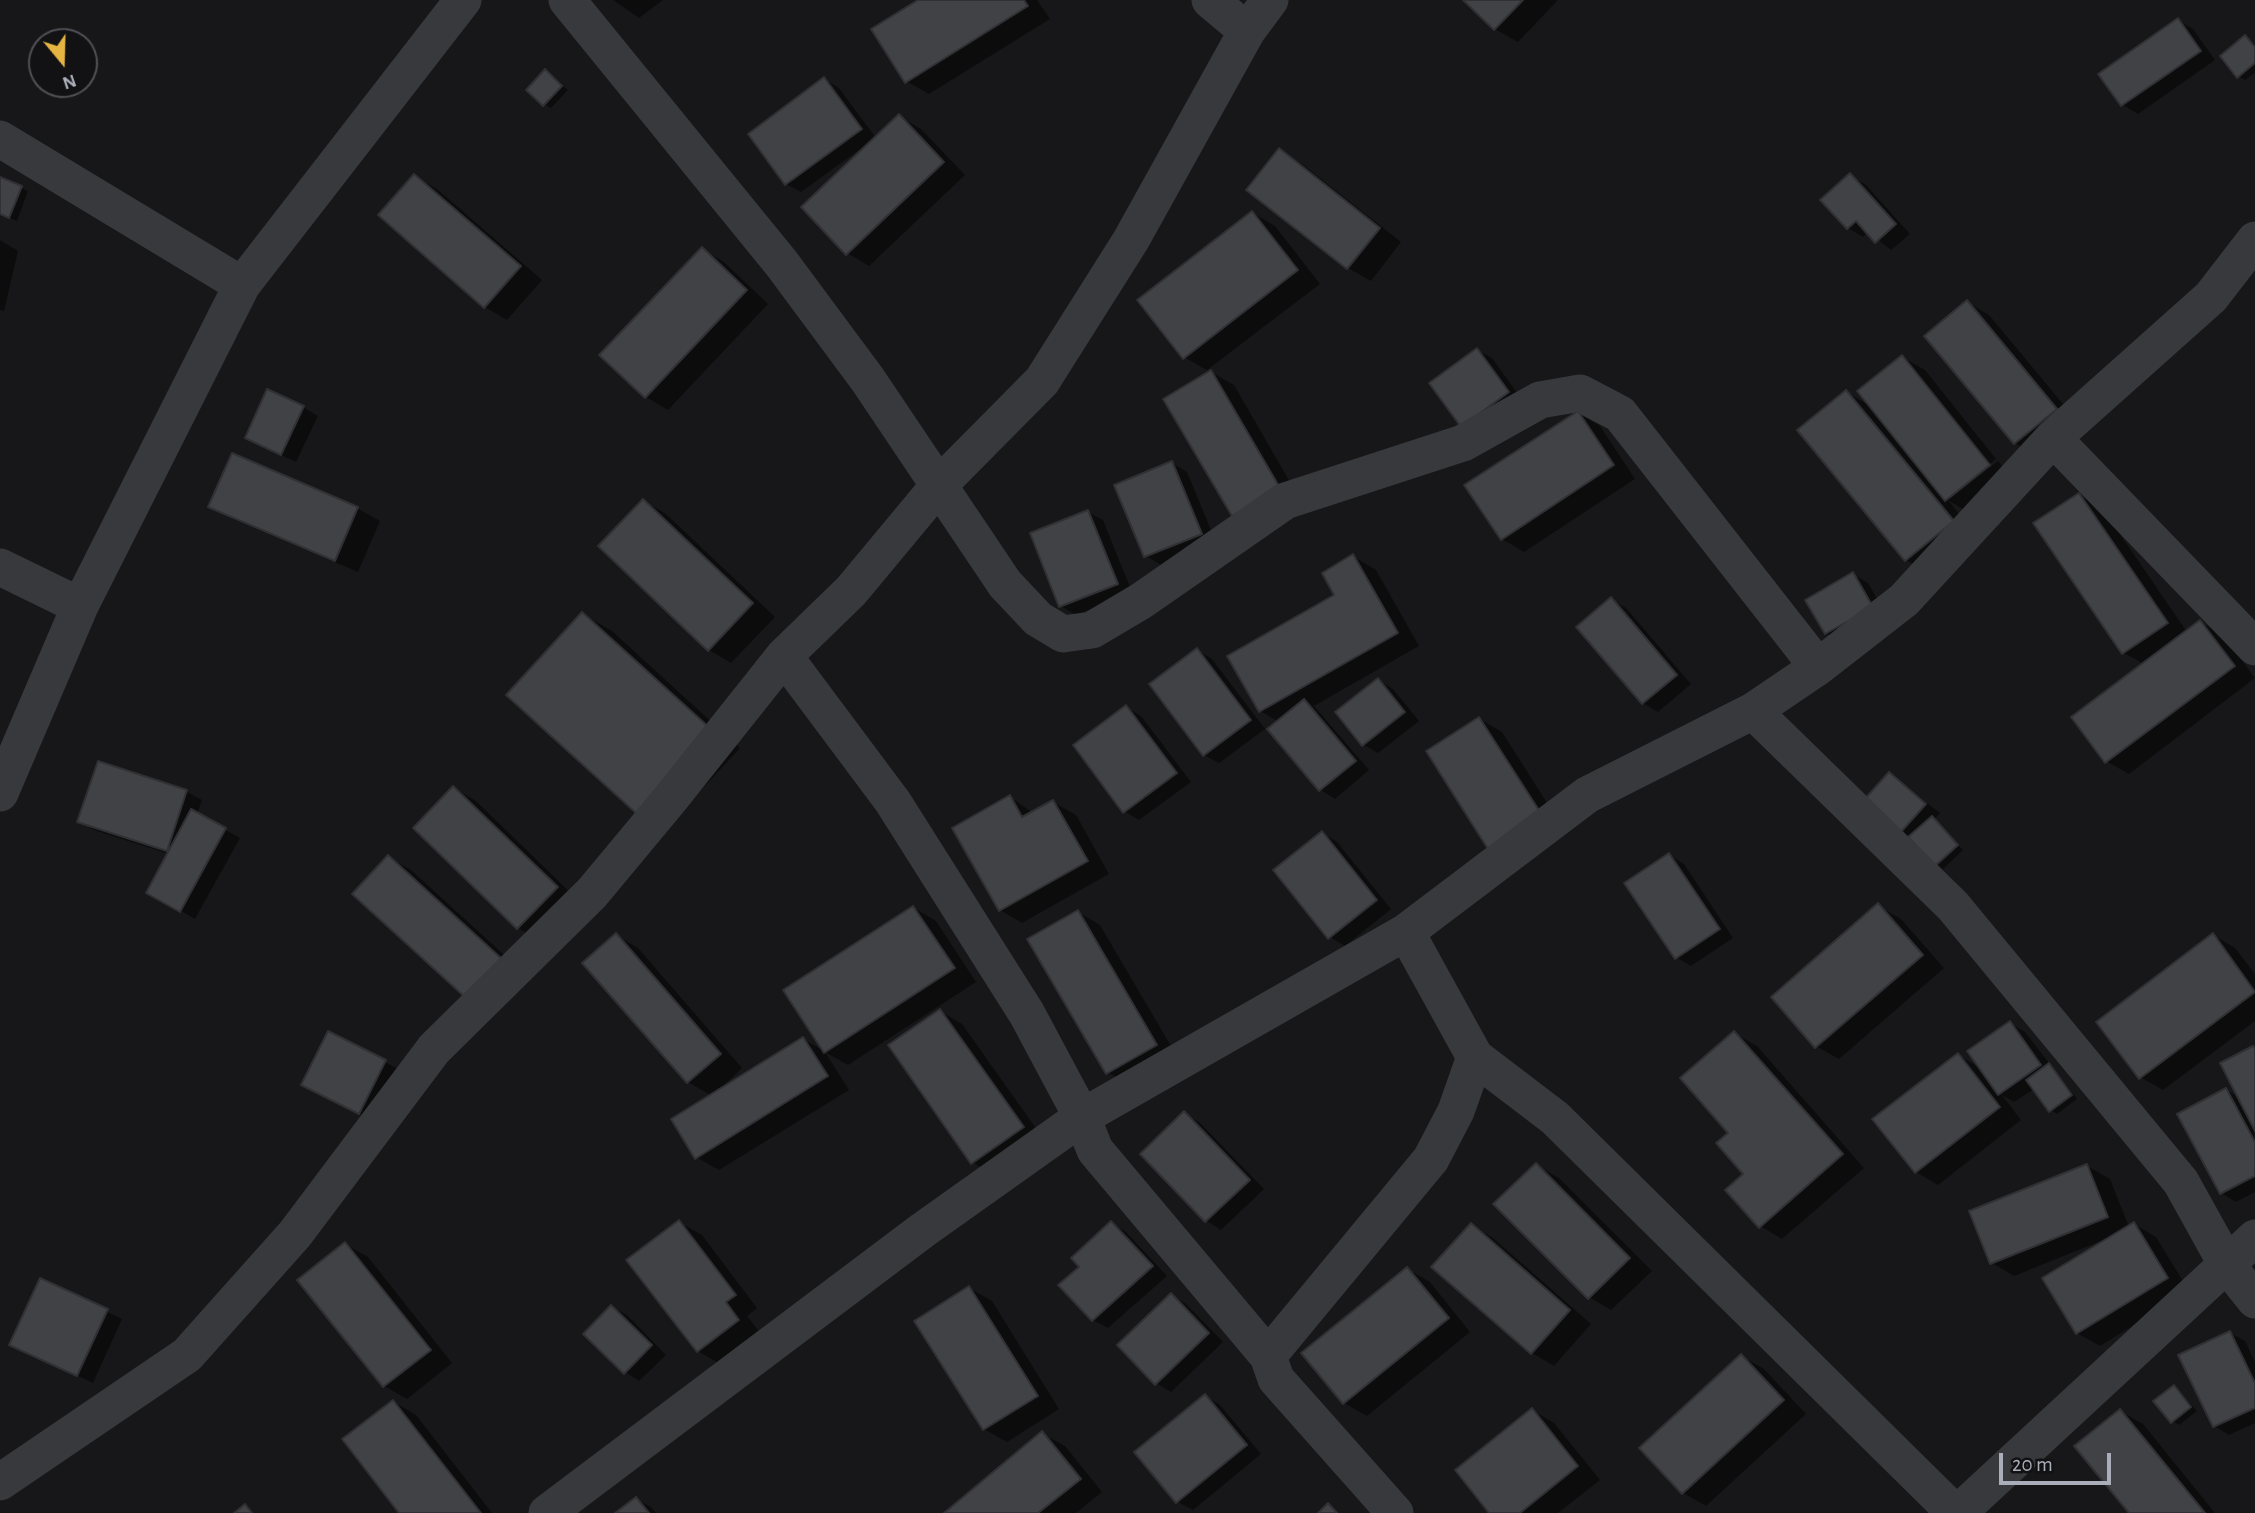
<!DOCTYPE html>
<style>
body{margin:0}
#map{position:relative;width:2255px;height:1513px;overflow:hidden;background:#171719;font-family:"Alegreya Sans",sans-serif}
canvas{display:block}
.north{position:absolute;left:28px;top:28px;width:70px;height:70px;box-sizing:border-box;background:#121214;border:2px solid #4f5056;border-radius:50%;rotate:161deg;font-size:19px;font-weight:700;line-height:28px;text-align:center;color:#aaaeb8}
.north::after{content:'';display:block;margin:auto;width:24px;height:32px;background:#e5b442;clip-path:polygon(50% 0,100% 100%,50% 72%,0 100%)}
.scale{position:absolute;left:1999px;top:1453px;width:112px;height:32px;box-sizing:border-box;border:4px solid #aaaeb8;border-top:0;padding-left:9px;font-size:21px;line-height:24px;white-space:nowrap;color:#aaaeb8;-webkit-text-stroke:5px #121214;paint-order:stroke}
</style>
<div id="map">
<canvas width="2255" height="1513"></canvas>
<div class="north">N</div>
<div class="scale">20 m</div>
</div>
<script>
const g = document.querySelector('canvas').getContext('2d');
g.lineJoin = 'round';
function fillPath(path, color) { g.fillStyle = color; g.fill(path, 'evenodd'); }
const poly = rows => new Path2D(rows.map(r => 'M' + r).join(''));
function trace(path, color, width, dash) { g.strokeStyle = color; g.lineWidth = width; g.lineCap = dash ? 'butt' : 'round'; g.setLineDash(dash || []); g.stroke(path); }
fillPath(poly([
 [613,0,663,0,639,18],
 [921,0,1037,0,1050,19,929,94,906,81],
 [1465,0,1558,0,1518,42,1495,29],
 [2178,20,2193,29,2215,60,2138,114,2123,105,2101,74],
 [2245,37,2255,44,2255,73,2245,80,2238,76],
 [545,72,568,90,551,108,544,104],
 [824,79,839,88,876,138,899,116,921,129,965,175,869,266,847,253,863,147,801,192,786,184],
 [1279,151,1302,164,1401,242,1371,281,1348,268,1248,190],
 [414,176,437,189,542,280,507,320,485,307],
 [1850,176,1865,184,1910,234,1891,250,1868,232,1863,237,1848,228,1823,200],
 [0,179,28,191,17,221,0,214],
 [1253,213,1275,226,1320,284,1207,370,1184,357],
 [0,240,18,251,4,311,0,310],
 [702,249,724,262,768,304,668,410,646,397],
 [1967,302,1989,315,2078,422,2037,456,2015,443],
 [1477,350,1492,358,1523,401,1477,434],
 [1902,357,1925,370,1996,459,1951,494,1951,498,1998,461,2012,479,1969,513,1948,500,1976,535,1929,573,1906,560,1846,392,1872,407],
 [1211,372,1234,385,1301,501,1255,527],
 [303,407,318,416,296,462,262,446],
 [1578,413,1600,426,1635,479,1524,552,1502,539],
 [1172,463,1187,472,1216,542,1161,565,1146,556],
 [2079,495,2102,508,2187,632,2200,622,2223,635,2255,678,2129,774,2106,761,2144,664,2124,653],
 [644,501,666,514,775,617,731,663,709,650],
 [211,506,357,508,380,521,358,572,233,519],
 [1088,512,1103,520,1132,592,1076,615,1061,606],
 [1353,556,1376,570,1419,646,1314,706,1369,770,1335,799,1321,790,1270,729,1279,722,1260,711,1337,595],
 [1853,574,1868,583,1887,616,1841,642,1826,633],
 [1611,599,1626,608,1691,684,1658,712,1643,703],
 [582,614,612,631,740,748,666,828],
 [1197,650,1212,659,1265,729,1219,763,1204,755],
 [1378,680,1393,689,1419,721,1378,753,1364,745],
 [1127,708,1141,716,1191,782,1139,820,1124,811],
 [1480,719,1502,732,1563,828,1489,847],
 [99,763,187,792,202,800,197,814,240,838,195,919,148,892,169,854,94,830,79,821],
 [1889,774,1940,813,1934,820,1963,850,1943,869,1901,832],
 [454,788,476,801,579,901,540,941,518,928],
 [1010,797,1033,813,1053,802,1076,815,1109,874,1022,923,1000,910],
 [1322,833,1337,842,1391,909,1345,946,1330,937],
 [1670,855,1684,864,1733,938,1691,966,1676,957],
 [388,857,411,870,524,973,490,1010],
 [1878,906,1901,919,1944,968,1839,1059,1816,1046],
 [914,908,936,921,976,982,848,1065,825,1052,849,1090,719,1170,696,1157,673,1120,712,1096,688,1082,584,963,616,935,638,948,742,1068,715,1094,803,1039,826,1052,786,991],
 [1078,912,1100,925,1178,1058,1130,1085,1107,1072],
 [2213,935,2235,948,2255,974,2255,1021,2163,1090,2140,1077],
 [940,1011,962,1024,1045,1141,995,1175,972,1162],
 [2010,1023,2025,1032,2077,1099,2057,1114,2050,1110,2034,1089,2014,1102,2002,1095,2021,1120,1938,1185,1916,1172,1958,1055,1982,1069],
 [1734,1033,1757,1046,1864,1168,1782,1239,1760,1226,1731,1133],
 [2253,1048,2255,1192,2236,1202,2221,1193,2226,1090,2239,1097],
 [385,1062,400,1070,374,1121,318,1092],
 [1184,1114,1199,1122,1264,1189,1221,1230,1207,1221,1142,1154],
 [1536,1165,1559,1178,1652,1271,1611,1310,1589,1297],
 [2087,1166,2110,1179,2129,1227,2134,1224,2156,1237,2189,1291,2100,1346,2077,1333,2101,1241,2014,1276,1992,1263],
 [679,1222,702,1235,757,1308,747,1316,761,1334,720,1364,698,1351],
 [1111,1223,1126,1232,1167,1276,1108,1328,1093,1320,1061,1285,1081,1267],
 [1471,1225,1493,1238,1591,1324,1554,1366,1532,1353],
 [345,1244,368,1257,452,1363,407,1399,384,1386],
 [1407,1269,1430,1282,1470,1332,1367,1416,1344,1403],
 [41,1280,122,1319,93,1383,11,1345],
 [969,1288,992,1301,1059,1409,1007,1442,984,1429],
 [1172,1295,1186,1304,1223,1342,1171,1392,1156,1383],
 [612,1307,627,1315,666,1355,639,1381,625,1372],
 [2230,1333,2245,1341,2255,1362,2255,1423,2229,1435,2214,1426],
 [1741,1356,1764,1369,1806,1414,1706,1506,1683,1493],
 [2174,1387,2197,1411,2179,1425,2172,1421],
 [1205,1396,1220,1405,1261,1454,1193,1510,1178,1502],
 [394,1402,416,1415,492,1513,401,1513],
 [1532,1410,1554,1423,1600,1480,1558,1513,1492,1513],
 [2120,1411,2143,1424,2215,1513,2131,1513],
 [1043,1434,1065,1446,1102,1492,1076,1513,946,1513],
 [636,1499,651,1507,656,1513,618,1513]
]), '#0007');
const building = poly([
 [918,0,1024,0,1028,6,905,83,871,29,918,0],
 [1463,0,1523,0,1494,30,1463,0],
 [2178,18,2201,51,2121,106,2098,74,2178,18],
 [2245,35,2255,47,2255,63,2237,78,2220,56,2245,35],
 [545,69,562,86,543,106,526,90,545,69],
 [824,77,862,129,785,185,748,134,824,77],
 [899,114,944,162,846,255,801,207,899,114],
 [1279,148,1380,228,1347,269,1246,190,1279,148],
 [1850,173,1896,224,1875,243,1856,221,1847,229,1820,200,1850,173],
 [414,174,521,266,484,308,378,215,414,174],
 [0,177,22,186,9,218,0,214,0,177],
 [1252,211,1298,270,1183,359,1137,300,1252,211],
 [702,247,747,290,645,398,599,355,702,247],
 [1967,300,2057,409,2014,444,1924,336,1967,300],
 [1477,348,1509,392,1461,427,1429,383,1477,348],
 [1902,355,1990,465,1945,501,1857,391,1902,355],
 [1211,370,1280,488,1232,516,1163,399,1211,370],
 [267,389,304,406,281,455,245,438,267,389],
 [1846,390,1954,521,1905,561,1797,430,1846,390],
 [1578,411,1614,465,1501,540,1464,485,1578,411],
 [232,453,358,507,335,561,208,507,232,453],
 [1172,461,1202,534,1144,557,1114,485,1172,461],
 [2079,493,2168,623,2122,654,2033,523,2079,493],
 [643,499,753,603,708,651,598,546,643,499],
 [1088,510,1118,584,1059,607,1030,533,1088,510],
 [1353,554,1398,633,1259,712,1227,656,1334,595,1322,573,1353,554],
 [1853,572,1873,607,1825,634,1805,600,1853,572],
 [1611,597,1677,675,1642,704,1576,627,1611,597],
 [582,612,712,730,636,813,506,695,582,612],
 [2200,620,2235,666,2105,763,2071,717,2200,620],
 [1197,648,1251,720,1203,756,1149,684,1197,648],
 [1378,678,1405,712,1362,746,1335,712,1378,678],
 [1304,699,1356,761,1319,791,1267,729,1304,699],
 [1126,705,1177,773,1123,813,1073,745,1126,705],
 [1479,717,1542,815,1488,849,1426,751,1479,717],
 [98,761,187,790,167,851,77,822,98,761],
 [1889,772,1926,804,1900,833,1863,801,1889,772],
 [453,786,558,887,517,929,413,828,453,786],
 [1010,795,1022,817,1053,800,1088,861,999,911,952,828,1010,795],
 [191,809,226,828,180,912,146,893,191,809],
 [1932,816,1958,845,1935,866,1908,837,1932,816],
 [1322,831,1377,900,1328,939,1273,870,1322,831],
 [1669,853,1720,929,1675,959,1624,883,1669,853],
 [388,855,502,959,466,998,352,894,388,855],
 [1878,903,1923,955,1815,1048,1771,997,1878,903],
 [913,906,955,968,824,1053,783,990,913,906],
 [1078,910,1157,1045,1106,1074,1027,939,1078,910],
 [616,933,721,1054,687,1083,582,963,616,933],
 [2213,933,2255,992,2139,1079,2096,1022,2213,933],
 [940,1009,1024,1127,971,1164,888,1045,940,1009],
 [2010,1021,2041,1065,1998,1095,1967,1051,2010,1021],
 [328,1031,386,1060,359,1114,301,1085,328,1031],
 [1734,1031,1843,1154,1759,1228,1725,1190,1743,1174,1716,1143,1728,1133,1680,1078,1734,1031],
 [803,1037,828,1076,695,1159,671,1119,803,1037],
 [2253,1046,2255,1049,2255,1131,2220,1063,2253,1046],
 [1958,1053,2000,1107,1915,1173,1872,1119,1958,1053],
 [2049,1063,2072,1095,2049,1112,2026,1080,2049,1063],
 [2226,1088,2255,1142,2255,1176,2220,1194,2177,1114,2226,1088],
 [1184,1111,1250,1180,1205,1222,1140,1154,1184,1111],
 [1536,1163,1630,1258,1588,1299,1493,1204,1536,1163],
 [2087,1164,2108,1217,1990,1264,1969,1211,2087,1164],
 [679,1220,736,1295,726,1302,739,1320,697,1352,626,1260,679,1220],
 [1111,1221,1153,1266,1092,1321,1058,1285,1079,1267,1071,1258,1111,1221],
 [2134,1222,2168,1278,2076,1334,2042,1278,2134,1222],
 [1471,1223,1570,1310,1531,1354,1431,1267,1471,1223],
 [345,1242,431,1350,383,1387,297,1280,345,1242],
 [1407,1267,1449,1318,1343,1404,1301,1353,1407,1267],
 [40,1278,108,1309,77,1376,9,1345,40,1278],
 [969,1286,1038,1396,983,1430,914,1321,969,1286],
 [1171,1293,1209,1333,1155,1385,1117,1345,1171,1293],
 [611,1305,652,1345,624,1374,583,1334,611,1305],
 [2230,1331,2255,1383,2255,1408,2213,1427,2178,1355,2230,1331],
 [1741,1354,1784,1400,1682,1494,1639,1448,1741,1354],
 [2174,1385,2191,1407,2171,1423,2153,1401,2174,1385],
 [1205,1394,1247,1445,1176,1503,1134,1452,1205,1394],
 [393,1400,481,1513,399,1513,342,1439,393,1400],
 [1532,1408,1578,1466,1520,1513,1489,1513,1455,1470,1532,1408],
 [2120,1409,2205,1513,2129,1513,2074,1446,2120,1409],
 [1042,1431,1081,1479,1038,1513,944,1513,1042,1431],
 [636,1497,649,1513,615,1513,636,1497],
 [1328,1503,1337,1513,1318,1513,1328,1503],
 [245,1504,252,1513,234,1513,245,1504]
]);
fillPath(building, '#414246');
trace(building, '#313135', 2);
trace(poly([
 [567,0,782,264,868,380,1005,584,1038,619,1063,634,1092,630,1141,601,1285,501,1463,443,1540,400,1580,393,1620,414,1818,667],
 [1210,0,1247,31],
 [0,139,242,285],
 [2053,438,2255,647],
 [0,567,80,606],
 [784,656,893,802,1027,1014,1082,1117,1095,1150,1268,1356],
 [1753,711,1953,906,2181,1182,2227,1265,2255,1300],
 [0,793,80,606,242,285,463,0],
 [1475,1057,1555,1118,1955,1513],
 [0,1482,187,1355,295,1234,434,1049,592,893,671,798,784,656,851,591,940,484,1042,381,1131,240,1247,31,1270,0],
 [547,1513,923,1230,1082,1117,1406,932,1587,795,1753,711,1818,667,1904,600,2053,438,2211,297,2255,240],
 [1395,1513,1276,1379,1268,1356,1431,1159,1456,1111,1475,1057,1406,932],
 [1958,1513,2255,1238]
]), '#38393d', 37);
</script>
